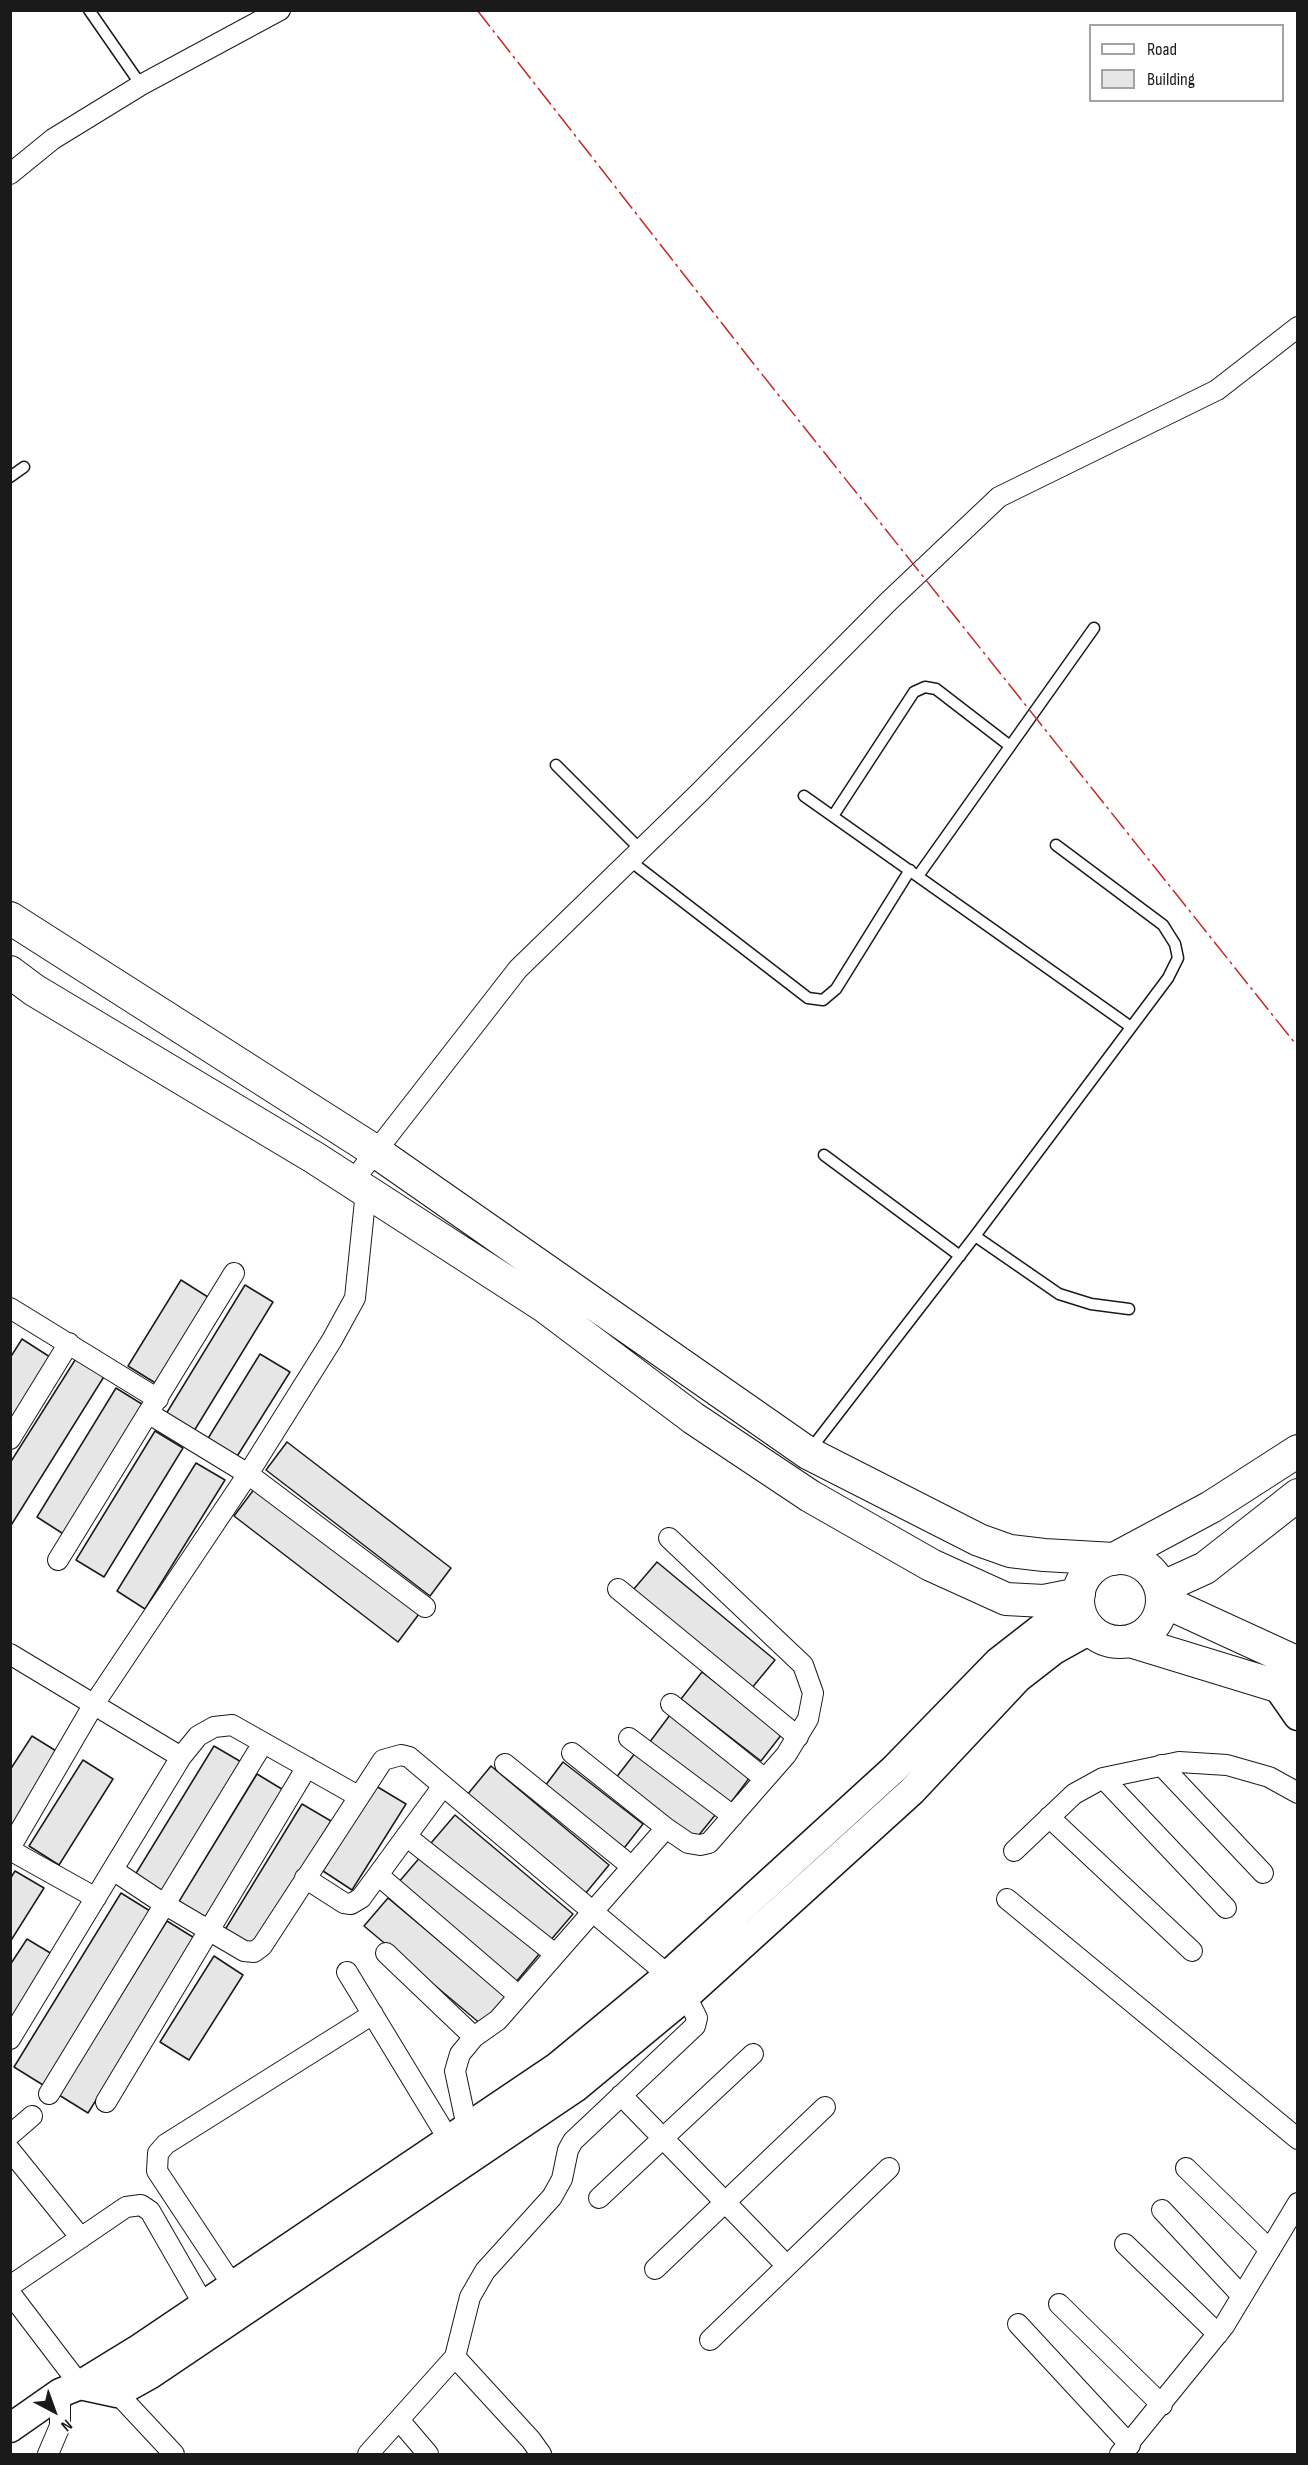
<!DOCTYPE html>
<style>
body{margin:0}
#map{position:relative;width:1308px;height:2465px;overflow:hidden;background:#fff;font-family:"Sofia Sans Condensed",sans-serif}
canvas{display:block}
.frame{position:absolute;inset:0;border:12px solid #1a1a1a;pointer-events:none}
.legend{position:absolute;left:1089px;top:24px;width:195px;height:78px;box-sizing:border-box;background:#fff;border:2px solid #a3a3a3;margin:0;padding:8px 10px;list-style:none;font-size:18px;color:#1a1a1a}
.legend li{display:flex;align-items:center;gap:12px;height:30px}
.legend b{width:30px;border:2px solid #a3a3a3}
.north{position:absolute;left:24px;top:2381px;width:60px;height:60px;-webkit-text-stroke:4px #fff;paint-order:stroke;rotate:139deg;font-size:16px;font-weight:700;line-height:24px;text-align:center;color:#1a1a1a}
.north::after{content:'';display:block;margin:auto;width:21px;height:27px;background:#1a1a1a;clip-path:polygon(50% 0,100% 100%,50% 72%,0 100%)}
</style>
<div id="map">
<canvas width="1308" height="2465"></canvas>
<div class="frame"></div>
<ul class="legend">
<li><b style="height:8px;background:#fff"></b>Road</li>
<li><b style="height:16px;background:#e6e6e6"></b>Building</li>
</ul>
<div class="north">N</div>
</div>
<script>
const g = document.querySelector('canvas').getContext('2d');
g.lineJoin = 'round';
function fillPath(path, color) { g.fillStyle = color; g.fill(path, 'evenodd'); }
const poly = rows => new Path2D(rows.map(r => 'M' + r).join(''));
function trace(path, color, width, dash) { g.strokeStyle = color; g.lineWidth = width; g.lineCap = dash ? 'butt' : 'round'; g.setLineDash(dash || []); g.stroke(path); }
const building = poly([
 [181,1280,211,1299,157,1384,128,1366,181,1280],
 [245,1285,273,1302,194,1431,166,1414,245,1285],
 [22,1339,50,1357,10,1421,10,1358,22,1339],
 [260,1354,290,1372,236,1458,207,1440,260,1354],
 [77,1357,105,1375,10,1527,10,1463,77,1357],
 [116,1388,145,1406,65,1535,37,1517,116,1388],
 [155,1431,183,1448,104,1577,76,1560,155,1431],
 [287,1442,451,1568,430,1596,266,1470,287,1442],
 [196,1463,225,1480,145,1609,117,1591,196,1463],
 [255,1488,419,1614,398,1642,234,1516,255,1488],
 [657,1562,775,1660,751,1689,633,1590,657,1562],
 [702,1672,782,1734,761,1761,681,1699,702,1672],
 [670,1715,750,1777,729,1805,649,1743,670,1715],
 [32,1736,61,1754,10,1836,10,1770,32,1736],
 [214,1746,243,1763,164,1892,135,1875,214,1746],
 [636,1752,716,1814,694,1841,615,1779,636,1752],
 [83,1760,113,1779,59,1865,29,1846,83,1760],
 [563,1762,643,1824,621,1852,542,1790,563,1762],
 [491,1766,609,1865,585,1894,467,1795,491,1766],
 [257,1774,285,1791,206,1921,178,1903,257,1774],
 [376,1786,406,1804,352,1890,323,1871,376,1786],
 [302,1804,331,1821,252,1951,223,1933,302,1804],
 [455,1815,573,1914,549,1942,431,1843,455,1815],
 [422,1855,540,1953,516,1982,398,1883,422,1855],
 [15,1871,44,1888,10,1942,10,1879,15,1871],
 [121,1893,150,1911,43,2085,14,2067,121,1893],
 [388,1898,506,1997,482,2025,364,1926,388,1898],
 [167,1921,196,1939,88,2113,59,2095,167,1921],
 [27,1939,57,1957,10,2030,10,1965,27,1939],
 [214,1956,243,1975,189,2060,160,2042,214,1956]
]);
fillPath(building, '#e6e6e6');
trace(building, '#1a1a1a', 1.5);
const lane = poly([
 [89,10,141,85],
 [10,477,24,467],
 [556,765,640,849],
 [804,796,1131,1027],
 [833,816,914,692,925,687,936,689,1010,746],
 [629,860,808,998,823,1000,836,989,910,870],
 [918,876,1094,628],
 [824,1155,960,1256],
 [975,1236,1059,1294,1091,1304,1129,1309],
 [810,1450,975,1236,1168,978,1178,958,1175,944,1163,925,1056,845]
]);
const street = poly([
 [10,174,53,139,141,85,280,10],
 [352,1182,518,969,699,793,888,602,999,497,1217,390,1298,327],
 [10,1308,158,1399],
 [148,1413,248,1474,425,1607],
 [10,1439,69,1343],
 [58,1560,234,1273],
 [618,1589,798,1737],
 [10,1654,181,1757],
 [671,1704,765,1779],
 [629,1738,733,1816],
 [572,1753,666,1828,688,1843,700,1845,709,1843,786,1755,808,1719,813,1693,803,1665,669,1538],
 [505,1764,631,1866],
 [1161,1765,1263,1873],
 [1103,1778,1226,1908],
 [1049,1817,1192,1951],
 [406,1836,555,1954],
 [10,1848,94,1704,248,1474,332,1340,355,1298,366,1191],
 [10,1850,96,1898],
 [1014,1851,1074,1794,1103,1778,1179,1762,1227,1765,1269,1777,1298,1793],
 [113,1870,164,1904,244,1951,254,1952,262,1946,383,1760,401,1755,409,1757,668,1975],
 [378,1875,519,1996],
 [305,1878,344,1903,351,1904,361,1898,443,1786],
 [1007,1899,1298,2139],
 [386,1953,474,2037],
 [347,1972,449,2140],
 [10,2039,181,1757,198,1736,214,1727,232,1725,358,1796],
 [49,2094,263,1743],
 [621,2095,787,2266],
 [106,2102,307,1767],
 [467,2127,455,2071,460,2054,474,2037,498,2020,666,1828],
 [10,2135,32,2116],
 [10,2150,81,2238],
 [1186,2168,1270,2250],
 [599,2198,753,2054],
 [1162,2210,1242,2296],
 [1125,2244,1218,2334],
 [655,2269,825,2107],
 [10,2286,126,2207,141,2205,150,2211,204,2305],
 [233,2286,157,2171,158,2153,166,2144,373,2014],
 [10,2293,80,2385],
 [1059,2304,1162,2405],
 [1018,2324,1130,2445],
 [710,2340,889,2168],
 [455,2357,470,2297,485,2271,552,2197,562,2179,568,2150,573,2141,695,2026,697,2018,686,1996],
 [117,2393,174,2454],
 [399,2420,428,2454],
 [48,2454,60,2426,60,2393],
 [368,2454,455,2357,531,2440,541,2454],
 [1120,2454,1224,2326,1298,2203]
]);
const secondary = poly([
 [1277,1686,1298,1716],
 [80,2385,117,2393,151,2374,575,2088,686,1996,912,1791,1018,1678,1054,1650,1090,1630],
 [10,2428,60,2393,80,2385,137,2350,558,2066,668,1975,894,1769,998,1662,1048,1623,1079,1607]
]);
const primary = poly([
 [10,918,375,1151,808,1453,979,1540,1010,1551,1044,1555,1114,1559,1211,1507,1298,1451],
 [10,972,34,990,315,1158,544,1306,693,1418,810,1496,931,1565,1006,1599,1044,1601,1079,1594],
 '1078 1600a42 42 0 1 1 84 0a42 42 0 1 1-84 0Z',
 [1161,1588,1205,1568,1298,1495],
 [1163,1601,1298,1663],
 [1130,1641,1277,1686,1298,1695]
]);
trace(lane, '#1a1a1a', 13);
trace(street, '#1a1a1a', 22);
trace(secondary, '#1a1a1a', 31);
trace(primary, '#1a1a1a', 34);
trace(lane, '#fff', 10);
trace(street, '#fff', 20);
trace(secondary, '#fff', 28);
trace(primary, '#fff', 32);
trace(poly([
 [477,10,753,363,1298,1047]
]), '#c62828', 1.5, [21, 4.5, 3, 4.5]);
</script>
